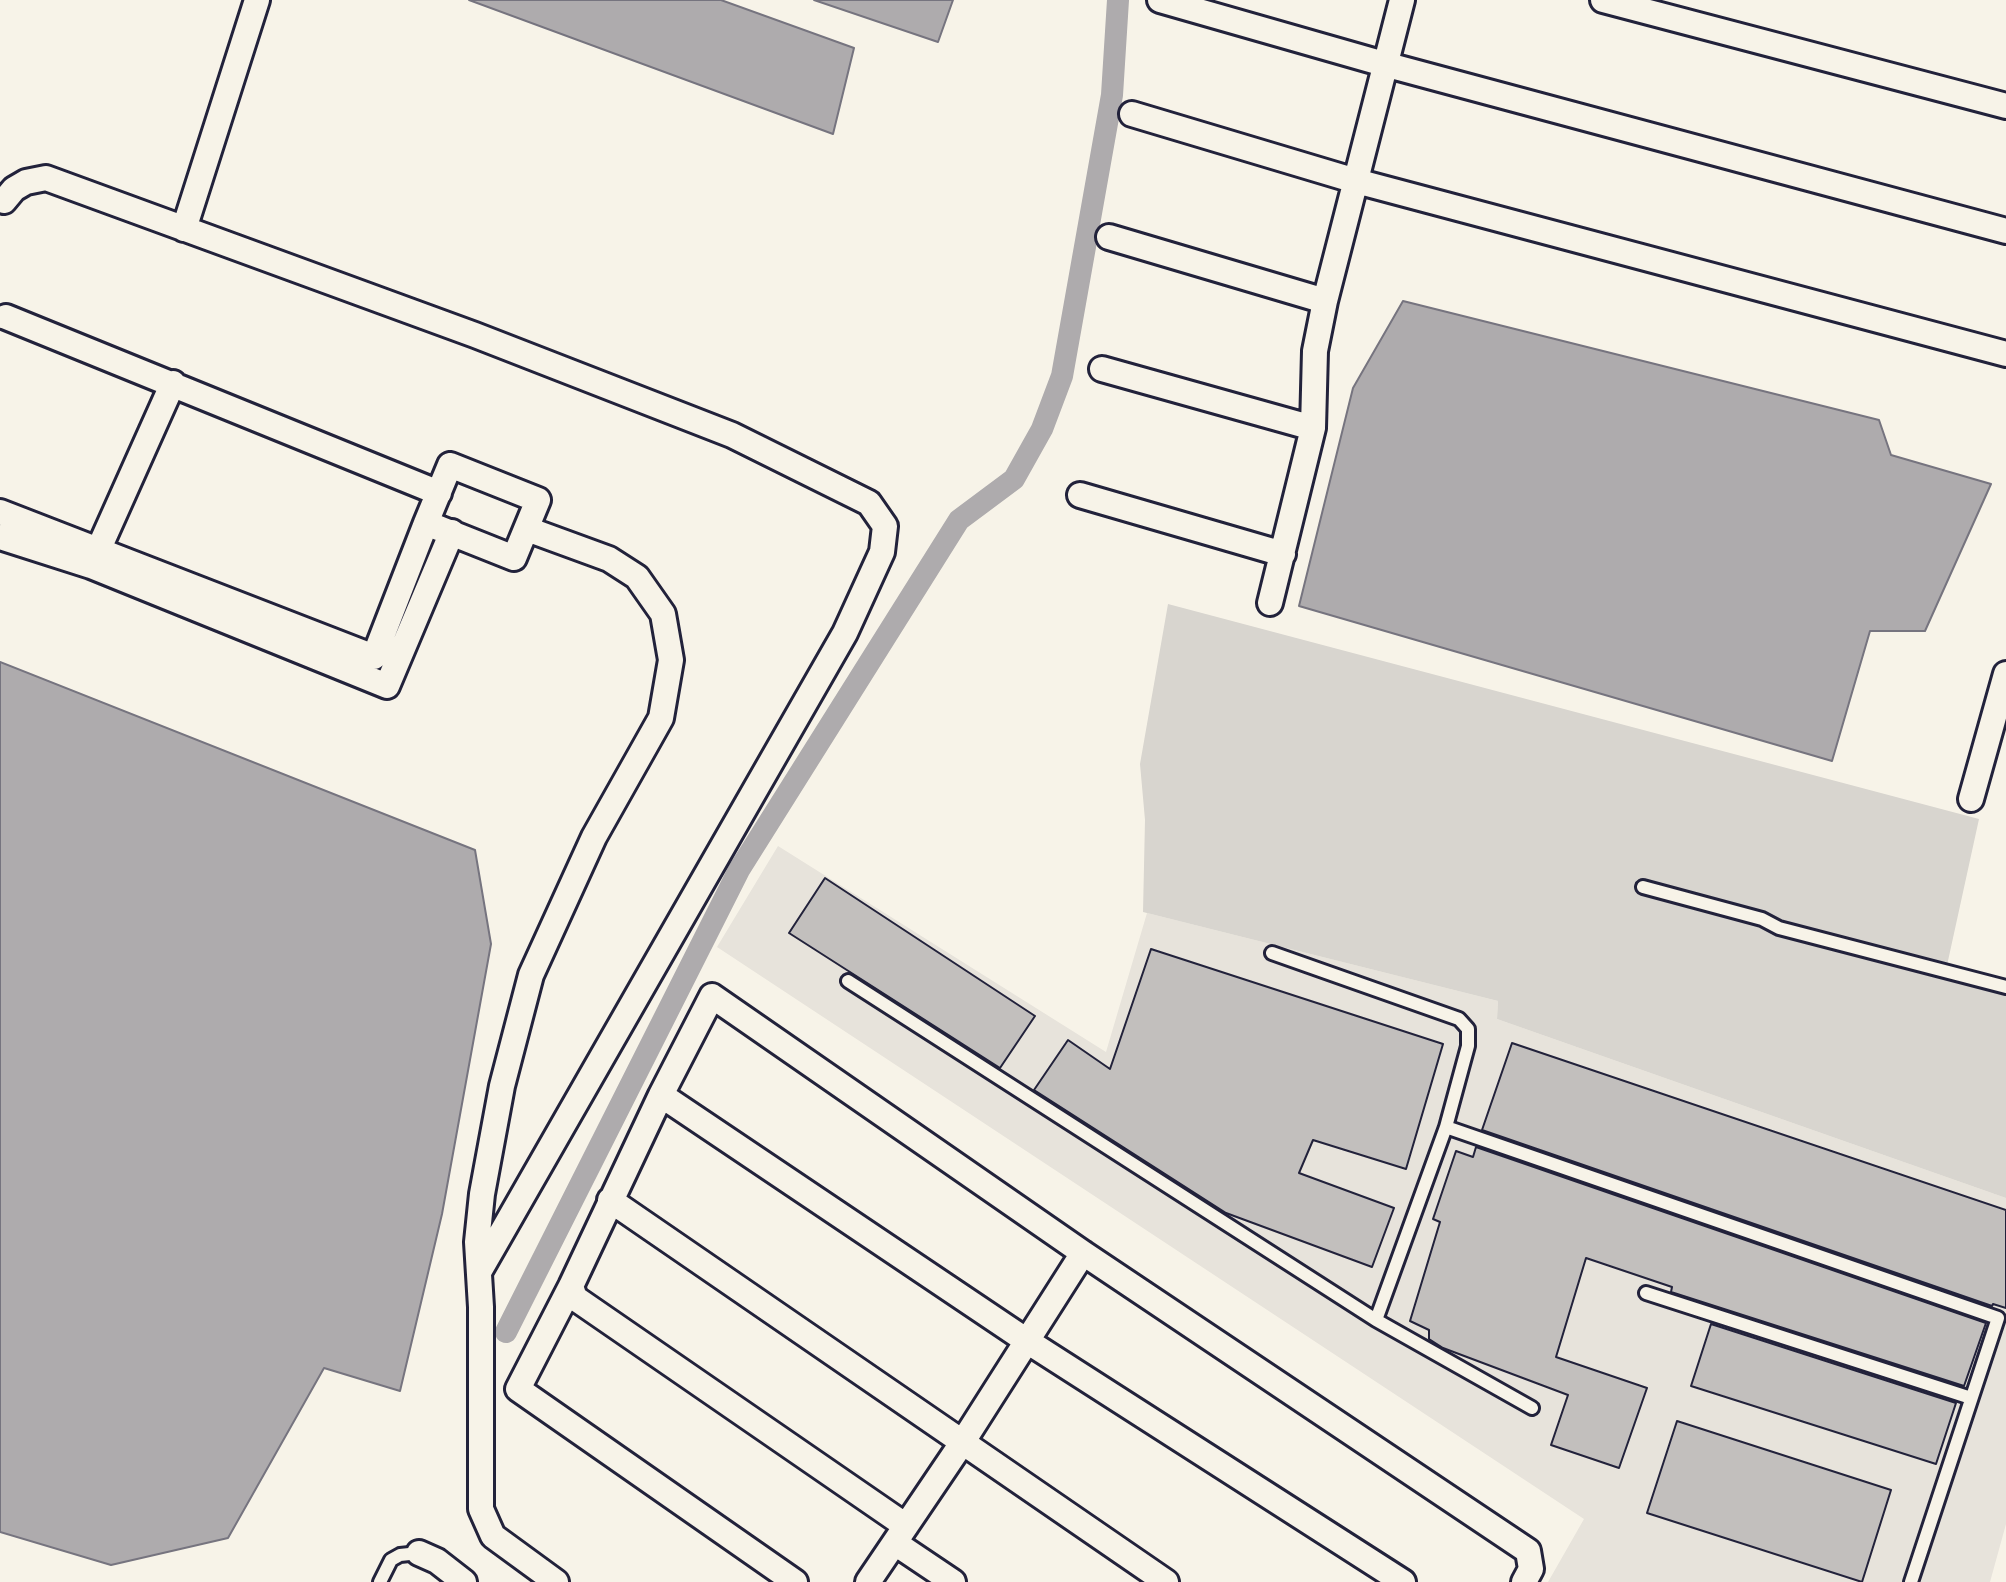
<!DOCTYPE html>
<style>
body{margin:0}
canvas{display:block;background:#f7f3e8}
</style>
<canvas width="2006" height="1582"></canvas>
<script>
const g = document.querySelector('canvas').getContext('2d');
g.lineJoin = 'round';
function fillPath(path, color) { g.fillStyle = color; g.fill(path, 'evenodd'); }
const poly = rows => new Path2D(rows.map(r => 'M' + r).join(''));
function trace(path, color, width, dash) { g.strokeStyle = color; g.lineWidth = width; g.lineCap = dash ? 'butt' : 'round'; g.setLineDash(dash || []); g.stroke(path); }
fillPath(poly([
 [778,846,1106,1052,1147,913,1498,1001,1497,1019,2006,1198,2006,1524,1990,1582,1548,1582,1584,1519,717,947]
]), '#e7e3db');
fillPath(poly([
 [1168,604,1979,819,1946,970,2006,991,2006,1198,1497,1019,1498,1001,1143,912,1145,820,1140,764]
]), '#d8d5cf');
const water = poly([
 [469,0,721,0,854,48,833,134,469,0],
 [814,0,953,0,938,42,814,0],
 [1403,301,1879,420,1891,455,1991,484,1925,631,1870,631,1832,761,1299,606,1353,388,1403,301],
 [0,662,475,850,491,944,442,1214,400,1391,324,1368,228,1538,111,1565,0,1532,0,662]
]);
fillPath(water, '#aeabad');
trace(water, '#76747f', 2);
trace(poly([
 [506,1332,739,870,959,520,1014,479,1042,429,1062,376,1112,95,1118,0]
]), '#aeabad', 22);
const building = poly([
 [825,878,1035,1016,1000,1068,789,933,825,878],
 [1151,949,1443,1044,1406,1169,1313,1140,1299,1173,1394,1208,1372,1267,1226,1213,1034,1090,1068,1040,1110,1069,1151,949],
 [1512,1043,2006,1210,2006,1308,1993,1304,1992,1306,1482,1130,1512,1043],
 [1476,1147,1986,1323,1964,1386,1671,1292,1672,1287,1586,1258,1556,1357,1647,1388,1619,1468,1551,1445,1568,1395,1443,1348,1429,1339,1429,1330,1410,1321,1440,1222,1433,1219,1456,1151,1473,1157,1476,1147],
 [1711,1324,1956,1403,1936,1464,1691,1386,1711,1324],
 [1677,1421,1891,1490,1862,1582,1647,1513,1677,1421]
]);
fillPath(building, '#c2bfbd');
trace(building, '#22223b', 2);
const service = poly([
 [1643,887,1762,919,1779,928,2006,987],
 [1272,953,1459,1019,1468,1029,1468,1046,1446,1127,1376,1320],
 [848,981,1376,1320,1532,1408],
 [1446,1127,1998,1318,1911,1582],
 [1646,1293,1971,1398],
 [380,1582,391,1560,400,1555,419,1553]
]);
const minor = poly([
 [1160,0,1384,64,2006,231],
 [1603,0,2006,106],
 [1132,114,1356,181,2006,354],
 [4,201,14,189,26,182,46,178,475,335,732,435,869,503,885,526,882,552,845,633,479,1272],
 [184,229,257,0],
 [1109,237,1325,301],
 [6,317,439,493],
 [1102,369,1313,428],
 [450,465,538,500,514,558,426,523,450,465],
 [1080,495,1283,554],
 [0,512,374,657,426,523],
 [527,529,609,559,637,577,663,614,671,660,661,718,594,837,531,975,502,1086,482,1194,477,1242,481,1307,481,1509,493,1536,556,1582],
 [0,537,91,566,387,686,452,532],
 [92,564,173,383],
 [1270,603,1313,428,1315,351,1325,301,1402,0],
 [1971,799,2006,674],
 [661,1095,1027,1341,1403,1582],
 [610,1200,1166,1582],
 [571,1286,575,1298,906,1526],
 [895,1543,953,1582],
 [419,1553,437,1561,464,1582],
 [795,1582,518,1389,571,1286,661,1095,712,996,1083,1253,1528,1551,1531,1569,1524,1582],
 [868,1582,962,1443,1083,1253]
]);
trace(service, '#22223b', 18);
trace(minor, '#22223b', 30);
trace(service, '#f7f3e8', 12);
trace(minor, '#f7f3e8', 24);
</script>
